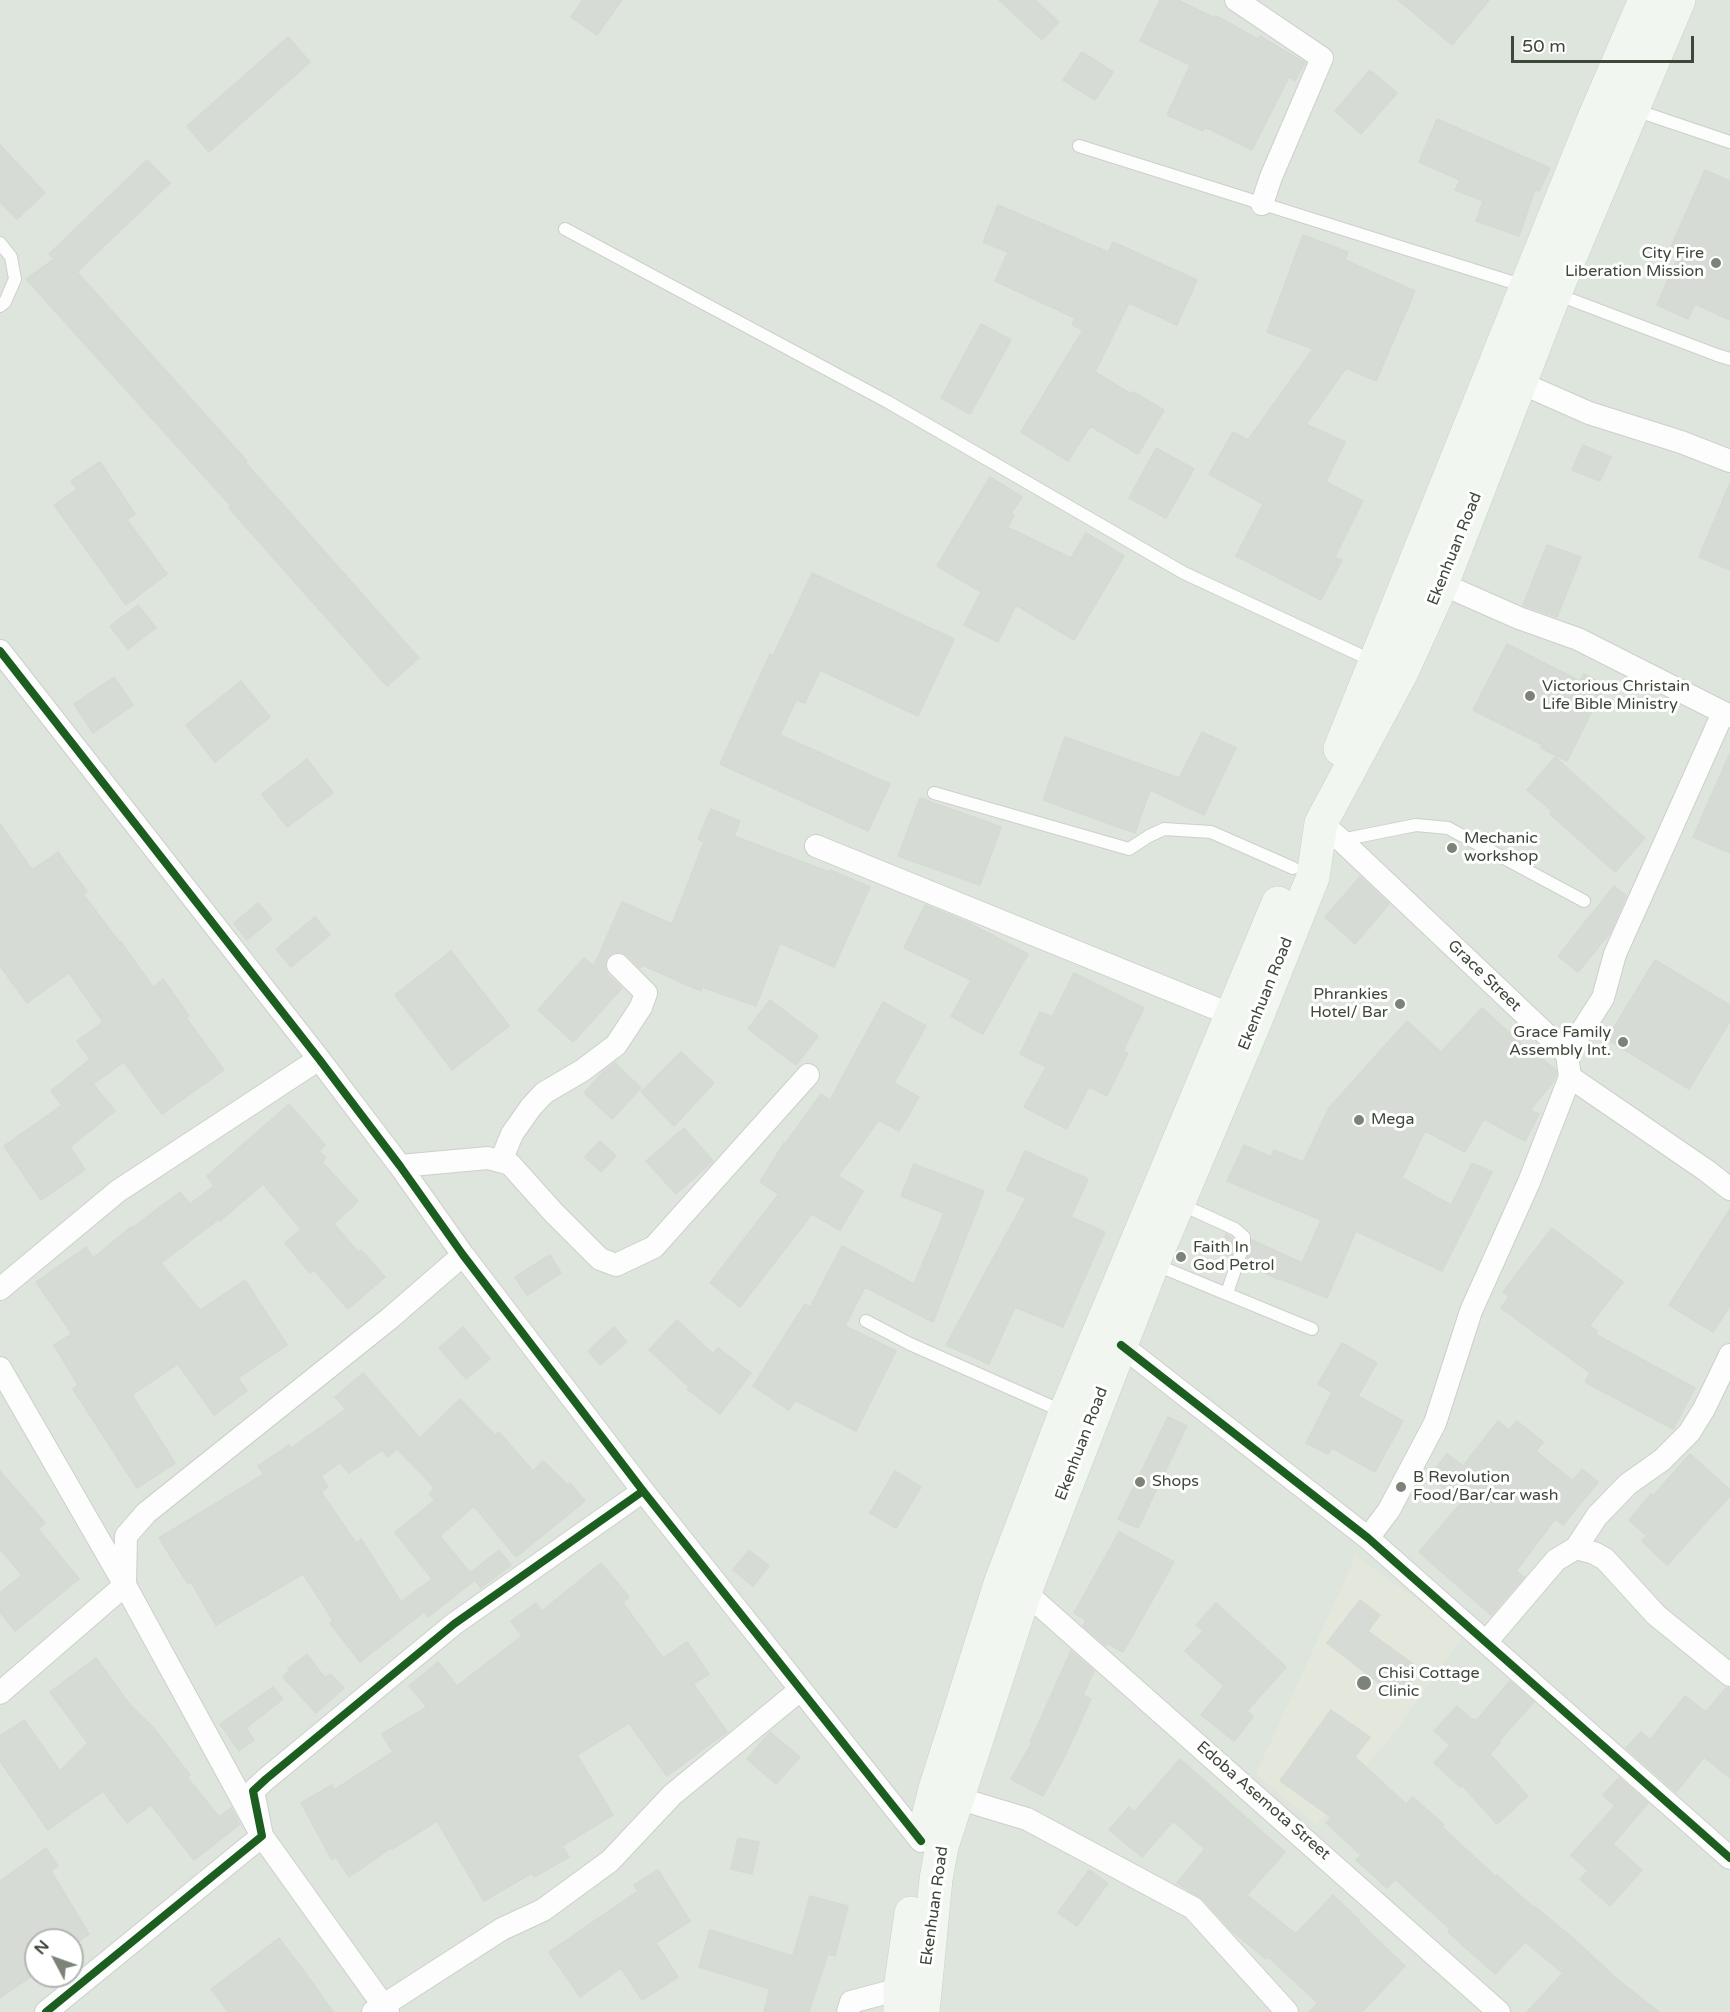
<!DOCTYPE html>
<style>
body{margin:0}
#map{position:relative;width:1730px;height:2012px;overflow:hidden;background:#eef2ed;font-family:"Varela Round",sans-serif}
canvas{display:block}
.north{position:absolute;left:24px;top:1928px;width:60px;height:60px;box-sizing:border-box;background:#fff;border:2px solid #b2b5b0;border-radius:50%;rotate:311deg;font-size:16px;font-weight:700;line-height:24px;text-align:center;color:#3e473a}
.north::after{content:'';display:block;margin:auto;width:21px;height:27px;background:#7c8379;clip-path:polygon(50% 0,100% 100%,50% 72%,0 100%)}
.scale{position:absolute;left:1511px;top:36px;width:183px;height:27px;box-sizing:border-box;border:3px solid #3e473a;border-top:0;padding-left:8px;font-size:18px;line-height:21px;white-space:nowrap;color:#3e473a;-webkit-text-stroke:4px #fff;paint-order:stroke}
</style>
<div id="map">
<canvas width="1730" height="2012"></canvas>
<div class="north">N</div>
<div class="scale">50 m</div>
</div>
<script>
const g = document.querySelector('canvas').getContext('2d');
g.lineJoin = 'round';
function fillPath(path, color) { g.fillStyle = color; g.fill(path, 'evenodd'); }
const poly = rows => new Path2D(rows.map(r => 'M' + r).join(''));
function trace(path, color, width, dash) { g.strokeStyle = color; g.lineWidth = width; g.lineCap = dash ? 'butt' : 'round'; g.setLineDash(dash || []); g.stroke(path); }
function write(font, color, halo, rows, align = 'center') {
  g.font = font + ' "Varela Round",sans-serif'; g.lineWidth = 6; g.setLineDash([]); g.textBaseline = 'middle'; g.strokeStyle = halo; g.fillStyle = color; for (const [text, x, y, turn = 0] of rows) {
    g.save(); g.translate(x, y); g.rotate((+turn || 0) * Math.PI / 180); g.textAlign = isNaN(turn) ? turn : align; if (halo) g.strokeText(text, 0, 0); g.fillText(text, 0, 0); g.restore();
  }
}
fillPath(poly([
 [0,0,1730,0,1730,2012,0,2012],
 [36,1940,72,1940,72,1976,36,1976]
]), '#dee5dc');
fillPath(poly([
 [1356,1556,1465,1633,1395,1732,1316,1825,1256,1774]
]), '#e4e8dc');
const building = poly([
 [583,0,622,0,597,35,571,17,583,0],
 [999,0,1035,0,1059,22,1042,40,999,0],
 [1160,0,1178,0,1215,18,1216,16,1258,39,1260,36,1305,63,1295,81,1289,77,1252,150,1205,127,1203,131,1167,115,1190,65,1140,41,1160,0],
 [1398,0,1489,0,1452,45,1398,0],
 [288,37,310,62,209,152,187,126,288,37],
 [1082,52,1113,72,1095,100,1063,80,1082,52],
 [1370,70,1397,93,1361,134,1335,111,1370,70],
 [1437,119,1550,168,1539,191,1535,189,1519,236,1476,221,1483,201,1455,190,1460,180,1419,162,1437,119],
 [0,145,45,193,17,219,0,202,0,145],
 [147,160,170,183,77,272,247,461,245,462,419,658,387,686,229,508,231,506,26,279,54,259,49,254,147,160],
 [1705,170,1730,181,1730,320,1695,304,1688,319,1657,305,1680,253,1670,249,1705,170],
 [998,205,1108,252,1113,242,1197,280,1177,325,1129,303,1095,372,1131,394,1133,392,1164,410,1138,454,1090,426,1068,461,1021,432,1083,330,1072,325,1075,318,995,281,1008,252,983,242,998,205],
 [1303,235,1348,252,1345,260,1415,291,1376,381,1346,368,1306,424,1345,442,1326,482,1363,501,1335,557,1342,560,1321,600,1236,556,1263,504,1209,474,1233,432,1248,440,1313,349,1267,332,1303,235],
 [981,324,1011,340,970,414,941,398,981,324],
 [1583,445,1611,457,1600,481,1572,470,1583,445],
 [1156,448,1194,469,1166,518,1129,498,1156,448],
 [100,462,135,514,127,520,167,574,126,605,54,505,77,489,71,481,100,462],
 [990,477,1022,497,1011,513,1014,515,1007,527,1071,558,1086,533,1124,556,1074,640,1016,605,998,642,964,625,981,592,937,566,990,477],
 [1730,483,1730,570,1699,557,1730,483],
 [1547,545,1581,557,1557,617,1523,605,1547,545],
 [812,573,954,639,918,716,820,670,805,703,796,700,780,735,890,784,868,831,720,764,770,654,773,656,812,573],
 [138,605,156,628,128,649,110,626,138,605],
 [1507,644,1580,681,1584,674,1605,685,1567,761,1541,748,1543,745,1473,710,1507,644],
 [114,677,133,705,93,733,74,704,114,677],
 [241,681,270,717,215,762,186,725,241,681],
 [1202,732,1236,748,1204,815,1150,790,1135,833,1043,800,1065,737,1179,778,1202,732],
 [1730,753,1730,853,1693,837,1730,753],
 [1555,757,1645,838,1615,872,1550,814,1552,811,1527,790,1555,757],
 [307,759,333,793,287,827,262,794,307,759],
 [920,798,1001,827,980,885,898,856,920,798],
 [711,809,740,821,734,836,829,872,830,870,870,887,834,967,780,943,756,1006,702,987,701,991,642,965,640,968,627,955,621,952,614,952,608,956,605,961,605,968,608,975,622,988,573,1042,538,1010,584,958,594,966,622,902,672,924,704,842,698,839,711,809],
 [0,824,32,870,58,852,87,892,83,894,120,943,121,942,153,987,163,979,189,1016,186,1018,224,1070,162,1114,124,1062,93,1084,115,1111,70,1147,85,1170,41,1200,4,1146,62,1105,51,1091,90,1059,77,1041,103,1022,69,973,27,1003,0,966,0,824],
 [1360,877,1389,904,1355,944,1325,917,1360,877],
 [1614,886,1626,896,1610,933,1578,972,1558,956,1614,886],
 [258,903,272,919,247,940,234,923,258,903],
 [925,905,969,923,1028,954,983,1034,951,1016,971,980,904,948,925,905],
 [315,917,330,935,291,967,276,949,315,917],
 [451,951,509,1026,452,1070,395,995,451,951],
 [1655,960,1730,1005,1730,1021,1689,1089,1607,1039,1655,960],
 [1074,973,1144,1008,1123,1051,1128,1053,1107,1096,1089,1087,1067,1129,1024,1107,1046,1067,1020,1054,1040,1012,1052,1017,1074,973],
 [770,1000,818,1036,796,1065,748,1029,770,1000],
 [883,1002,926,1026,894,1083,919,1097,899,1131,879,1120,838,1176,863,1191,840,1230,812,1214,740,1307,710,1283,779,1194,760,1182,784,1143,785,1144,821,1094,830,1100,883,1002],
 [1482,1008,1524,1046,1525,1045,1556,1070,1556,1075,1553,1082,1530,1110,1539,1114,1525,1141,1484,1119,1465,1152,1425,1131,1402,1178,1451,1205,1472,1163,1492,1172,1442,1271,1356,1231,1327,1298,1281,1279,1280,1280,1246,1264,1252,1240,1302,1263,1321,1220,1227,1181,1244,1145,1271,1157,1274,1150,1303,1162,1329,1108,1407,1021,1441,1052,1482,1008],
 [681,1052,714,1083,674,1126,641,1092,681,1052],
 [615,1063,641,1088,612,1119,584,1093,604,1071,615,1063],
 [289,1104,325,1145,319,1151,326,1158,322,1162,358,1201,334,1224,358,1252,361,1250,385,1277,348,1309,314,1270,310,1273,285,1243,301,1229,263,1184,220,1221,219,1219,161,1263,200,1310,245,1280,287,1345,238,1378,247,1391,214,1415,178,1364,132,1395,175,1463,137,1488,73,1389,78,1385,54,1345,72,1334,36,1282,86,1247,93,1258,131,1227,132,1228,180,1192,190,1204,214,1186,207,1176,289,1104],
 [684,1128,713,1161,676,1194,646,1161,684,1128],
 [600,1141,616,1156,601,1172,585,1157,600,1141],
 [1025,1151,1088,1179,1071,1217,1105,1232,1063,1327,1015,1307,989,1364,946,1345,1026,1198,1007,1190,1025,1151],
 [914,1164,984,1191,933,1322,865,1287,845,1326,896,1351,856,1431,795,1400,789,1410,753,1386,805,1304,810,1307,842,1246,914,1284,944,1213,901,1196,914,1164],
 [1730,1209,1730,1306,1713,1332,1669,1305,1730,1209],
 [1552,1228,1623,1282,1589,1326,1597,1331,1595,1334,1695,1388,1673,1429,1585,1382,1590,1373,1501,1308,1509,1297,1503,1292,1552,1228],
 [1226,1234,1236,1241,1231,1257,1218,1251,1226,1234],
 [550,1255,561,1273,527,1295,515,1277,550,1255],
 [677,1320,713,1354,718,1348,751,1373,720,1414,687,1389,689,1387,649,1350,677,1320],
 [463,1327,490,1359,466,1379,439,1348,463,1327],
 [614,1327,627,1342,600,1365,588,1351,614,1327],
 [1342,1343,1377,1363,1358,1396,1403,1421,1375,1472,1332,1448,1328,1454,1306,1443,1332,1392,1318,1384,1342,1343],
 [363,1373,420,1438,460,1399,495,1435,499,1432,533,1471,543,1461,568,1485,570,1483,585,1501,516,1557,474,1506,440,1536,470,1573,499,1550,511,1565,481,1588,475,1580,428,1617,424,1612,360,1662,330,1623,333,1620,303,1574,216,1625,191,1582,188,1584,159,1538,264,1474,258,1466,289,1445,291,1448,346,1409,335,1397,363,1373],
 [397,1449,435,1488,429,1494,435,1500,395,1532,432,1579,401,1602,361,1539,356,1543,321,1492,328,1487,321,1476,340,1463,349,1473,382,1450,388,1457,397,1449],
 [1168,1417,1187,1426,1138,1528,1118,1519,1168,1417],
 [1498,1421,1509,1430,1517,1421,1543,1442,1536,1451,1573,1481,1582,1469,1598,1482,1563,1525,1555,1519,1516,1571,1524,1577,1491,1615,1419,1552,1462,1502,1429,1477,1447,1454,1463,1466,1498,1421],
 [1690,1454,1730,1490,1730,1496,1667,1565,1642,1541,1647,1536,1629,1520,1651,1494,1653,1496,1690,1454],
 [0,1471,45,1523,38,1529,79,1579,15,1631,0,1612,0,1593,22,1575,0,1549,0,1471],
 [895,1471,921,1487,896,1528,870,1513,895,1471],
 [1119,1532,1174,1562,1123,1652,1107,1643,1106,1646,1083,1626,1086,1620,1074,1613,1119,1532],
 [749,1550,769,1566,753,1586,733,1570,749,1550],
 [601,1563,629,1597,623,1603,663,1658,687,1642,709,1674,693,1684,727,1732,667,1776,629,1723,577,1755,613,1815,562,1846,569,1857,534,1877,532,1873,484,1901,437,1821,392,1849,391,1848,349,1877,336,1857,332,1860,301,1803,332,1785,334,1790,393,1752,382,1734,427,1707,409,1686,438,1662,457,1686,522,1636,511,1621,536,1603,542,1611,601,1563],
 [1360,1600,1380,1615,1368,1631,1413,1664,1404,1676,1411,1682,1398,1698,1327,1643,1360,1600],
 [1216,1603,1286,1667,1247,1711,1253,1717,1234,1741,1201,1715,1224,1686,1185,1651,1203,1631,1196,1625,1216,1603],
 [1071,1651,1094,1671,1083,1695,1091,1699,1064,1758,1043,1796,1011,1779,1032,1743,1030,1742,1071,1651],
 [307,1654,325,1678,330,1674,344,1688,316,1713,283,1677,289,1671,288,1669,307,1654],
 [96,1658,130,1705,152,1726,190,1775,187,1777,219,1817,231,1808,240,1824,194,1860,151,1805,127,1823,103,1791,48,1830,0,1761,0,1736,24,1720,60,1771,88,1743,50,1692,96,1658],
 [1510,1681,1534,1702,1499,1741,1500,1743,1490,1754,1528,1796,1497,1824,1462,1785,1460,1787,1434,1763,1450,1745,1434,1731,1457,1706,1472,1720,1474,1719,1476,1721,1510,1681],
 [273,1687,283,1699,246,1728,254,1740,239,1751,220,1724,273,1687],
 [1726,1688,1730,1688,1730,1778,1704,1757,1676,1792,1626,1748,1641,1732,1650,1740,1685,1696,1706,1712,1726,1688],
 [1331,1710,1370,1737,1355,1757,1406,1804,1413,1797,1444,1825,1442,1827,1496,1877,1497,1875,1533,1907,1534,1906,1573,1938,1617,1979,1659,2012,1527,2012,1563,1973,1525,1942,1495,1974,1448,1932,1450,1929,1395,1879,1387,1888,1356,1860,1361,1855,1326,1823,1331,1817,1280,1781,1331,1710],
 [770,1732,800,1757,776,1784,747,1759,770,1732],
 [1180,1759,1285,1852,1247,1895,1296,1934,1333,1895,1359,1920,1358,1921,1405,1966,1362,2012,1309,2012,1318,2003,1268,1957,1266,1959,1233,1932,1203,1899,1177,1883,1205,1849,1173,1821,1142,1857,1109,1830,1129,1807,1134,1812,1180,1759],
 [1619,1778,1648,1803,1613,1844,1642,1870,1610,1906,1580,1879,1588,1871,1571,1855,1615,1806,1603,1795,1619,1778],
 [738,1838,759,1842,752,1874,731,1869,738,1838],
 [46,1848,58,1866,51,1871,89,1934,72,1947,72,1940,36,1940,36,1973,0,1998,0,1881,46,1848],
 [658,1870,690,1921,656,1943,678,1977,642,2000,621,1968,580,1997,549,1952,638,1891,634,1885,658,1870],
 [1089,1870,1108,1883,1077,1926,1058,1913,1089,1870],
 [810,1896,848,1906,835,1956,828,1954,809,2012,764,2012,770,1989,699,1967,710,1930,793,1956,810,1896],
 [279,1938,312,1982,333,2012,228,2012,211,1989,279,1938]
]);
fillPath(building, '#d7dbd6');
trace(building, '#d5dad3', 1.5);
const service = poly([
 [1635,110,1730,142],
 [1079,146,1524,286],
 [565,229,888,402,1184,573,1373,661],
 [0,243,11,257,15,279,5,302,0,306],
 [1556,294,1717,355,1730,359],
 [934,793,1129,849,1149,836,1164,829,1211,832,1293,868],
 [1341,840,1416,825,1448,828,1584,901],
 [1180,1204,1235,1229,1244,1237,1244,1243,1227,1293],
 [1154,1264,1312,1329],
 [866,1321,910,1344,1064,1412]
]);
const minor = poly([
 [1236,0,1322,58,1271,177,1262,204],
 [1521,383,1589,413,1681,442,1730,461],
 [1442,584,1519,618,1578,639,1730,716],
 [0,651,319,1059,400,1166,463,1255,643,1491,921,1841],
 [1321,823,1341,840,1567,1054,1570,1077,1707,1171,1730,1189],
 [816,846,1232,1015],
 [1567,1054,1603,998,1615,954,1723,713],
 [501,1161,512,1134,531,1107,544,1093,583,1070,616,1045,641,1007,646,993,618,965],
 [400,1166,488,1158,510,1164,553,1212,600,1259,616,1265,654,1247,808,1075],
 [0,1289,118,1191,319,1059],
 [1121,1345,1368,1538,1730,1858],
 [0,1368,125,1585,262,1836,388,2012],
 [1368,1538,1389,1510,1435,1423,1471,1311,1529,1182,1570,1077],
 [1576,1548,1597,1516,1628,1484,1662,1460,1689,1433,1704,1409,1730,1355],
 [1025,1592,1499,2012],
 [1486,1642,1556,1560,1576,1548,1594,1553,1605,1559,1656,1615,1730,1675],
 [0,1693,125,1585,126,1536,146,1513,389,1319,463,1255],
 [957,1798,1027,1819,1193,1908,1287,2012],
 [46,2012,262,1836,253,1791,266,1779,454,1624,643,1491],
 [373,2012,502,1929,543,1910,610,1861,672,1795,800,1690],
 [848,2012,851,2002,900,1989]
]);
const secondary = poly([
 [1340,749,1594,118,1645,0],
 [925,1829,935,1789,1001,1581,1065,1413,1278,903],
 [900,2012,900,1989,911,1913],
 [923,2012,936,1879,942,1846,1025,1592,1153,1263,1255,1022,1313,877,1321,823,1402,672,1442,584,1555,293,1679,0]
]);
trace(service, '#ccd0cb', 14);
trace(minor, '#ccd0cb', 24);
trace(secondary, '#cad3c8', 34);
trace(service, '#fcfdfc', 12);
trace(minor, '#fcfdfc', 22);
trace(secondary, '#f2f6f1', 33);
trace(poly([
 [0,651,319,1059,400,1166,463,1255,643,1491,921,1841],
 [1121,1345,1368,1538,1730,1858],
 [46,2012,262,1836,253,1791,266,1779,454,1624,643,1491]
]), '#1b5e20', 8);
for (const [x, y, r, color] of [
 [1716,263,6,"#7c8379"],
 [1530,696,6,"#7c8379"],
 [1452,848,6,"#7c8379"],
 [1400,1004,6,"#7c8379"],
 [1623,1042,6,"#7c8379"],
 [1359,1120,6,"#7c8379"],
 [1181,1257,6,"#7c8379"],
 [1140,1482,6,"#7c8379"],
 [1401,1487,6,"#7c8379"],
 [1364,1683,8,"#7c8379"]
]) { const dot = new Path2D(); dot.arc(x, y, r, 0, 2 * Math.PI); g.fillStyle = color; g.fill(dot); trace(dot, '#fff', 2); }
write('16px', '#3e473a', '#fff', [
 ["City Fire",1704,254,"right"],
 ["Liberation Mission",1704,272,"right"],
 ["Victorious Christain",1542,687],
 ["Life Bible Ministry",1542,705],
 ["Mechanic",1464,839],
 ["workshop",1464,857],
 ["Phrankies",1388,995,"right"],
 ["Hotel/ Bar",1388,1013,"right"],
 ["Grace Family",1611,1033,"right"],
 ["Assembly Int.",1611,1051,"right"],
 ["Mega",1371,1120],
 ["Faith In",1193,1248],
 ["God Petrol",1193,1266],
 ["B Revolution",1413,1478],
 ["Food/Bar/car wash",1413,1496],
 ["Shops",1152,1482],
 ["Chisi Cottage",1378,1674],
 ["Clinic",1378,1692]
], 'left');
write('16px', '#3e473a', '#fff', [
 ["Ekenhuan Road",1455,549,-68],
 ["Grace Street",1484,976,44],
 ["Ekenhuan Road",1266,994,-68],
 ["Ekenhuan Road",1082,1444,-69],
 ["Edoba Asemota Street",1263,1801,41],
 ["Ekenhuan Road",935,1906,-82]
]);
</script>
